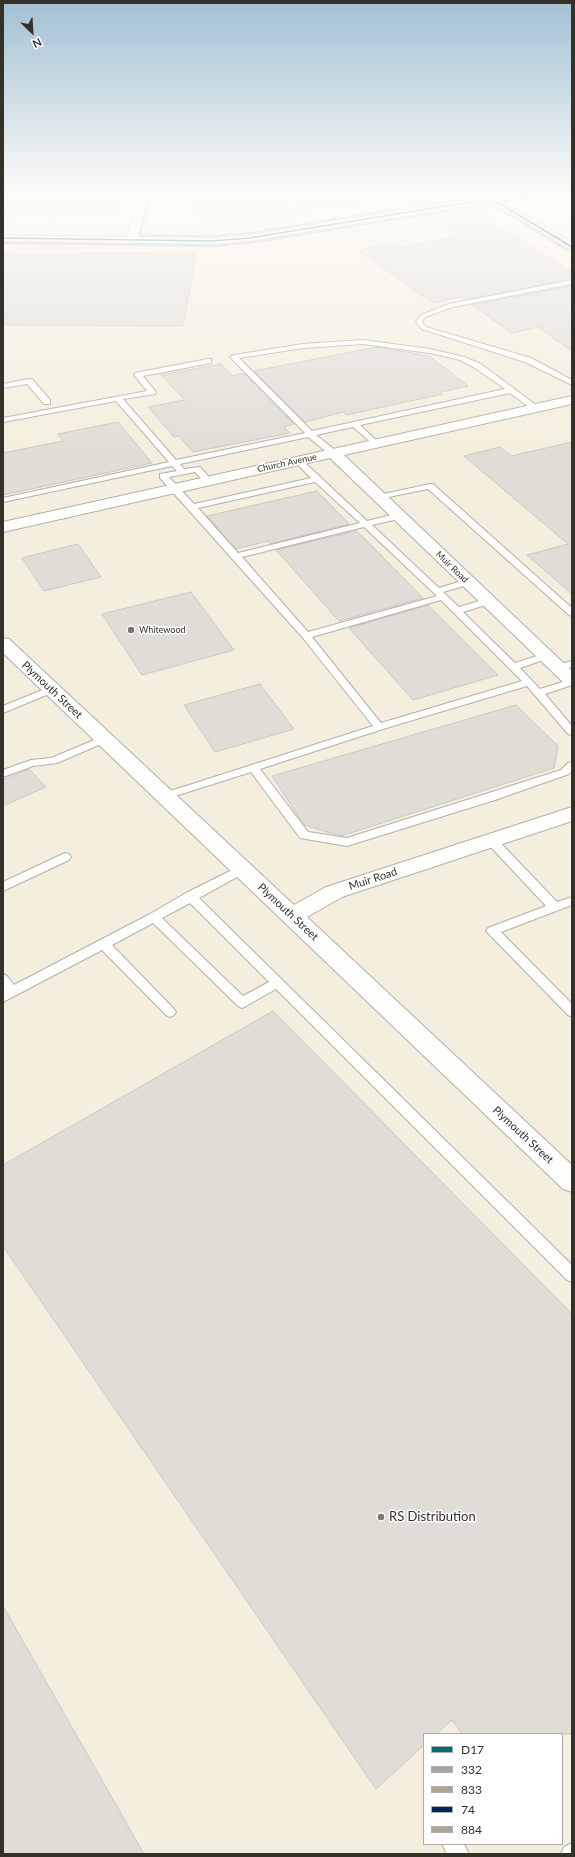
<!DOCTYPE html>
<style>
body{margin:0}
#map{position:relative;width:575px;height:1857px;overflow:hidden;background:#f9f6ed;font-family:Lato,sans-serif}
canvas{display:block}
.frame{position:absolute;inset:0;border:4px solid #32312a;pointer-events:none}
.legend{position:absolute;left:423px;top:1733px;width:140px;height:112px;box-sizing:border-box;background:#fff;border:1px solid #adadaa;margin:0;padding:5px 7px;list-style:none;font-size:12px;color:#32312a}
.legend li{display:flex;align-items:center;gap:8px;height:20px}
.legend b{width:20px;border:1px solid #adadaa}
.north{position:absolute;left:12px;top:12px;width:40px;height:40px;-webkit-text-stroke:3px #fff;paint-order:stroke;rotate:155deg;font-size:11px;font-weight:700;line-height:16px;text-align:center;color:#32312a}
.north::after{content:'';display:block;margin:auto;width:14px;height:18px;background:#32312a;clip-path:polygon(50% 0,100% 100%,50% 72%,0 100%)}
</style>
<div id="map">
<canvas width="575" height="1857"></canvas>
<div class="frame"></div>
<ul class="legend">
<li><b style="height:5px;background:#026c7e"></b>D17</li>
<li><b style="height:5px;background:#a3a29f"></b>332</li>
<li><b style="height:5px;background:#ada492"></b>833</li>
<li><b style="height:5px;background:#052465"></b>74</li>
<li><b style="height:5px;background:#ada492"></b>884</li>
</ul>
<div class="north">N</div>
</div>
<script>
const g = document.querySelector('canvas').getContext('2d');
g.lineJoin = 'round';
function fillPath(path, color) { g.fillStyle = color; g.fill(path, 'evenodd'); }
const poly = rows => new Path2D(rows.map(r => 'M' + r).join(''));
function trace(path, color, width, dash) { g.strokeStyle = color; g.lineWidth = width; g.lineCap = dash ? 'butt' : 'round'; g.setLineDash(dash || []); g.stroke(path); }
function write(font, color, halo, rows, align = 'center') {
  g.font = font + ' Lato,sans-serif'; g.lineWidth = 3; g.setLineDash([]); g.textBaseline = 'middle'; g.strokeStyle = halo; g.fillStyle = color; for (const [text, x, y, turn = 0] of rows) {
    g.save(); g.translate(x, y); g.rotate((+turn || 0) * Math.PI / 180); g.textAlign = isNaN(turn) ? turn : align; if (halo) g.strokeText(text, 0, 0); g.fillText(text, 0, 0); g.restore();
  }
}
fillPath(poly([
 [172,193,448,193,264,222,214,227],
 [477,204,572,260,572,1854,3,1854,3,242,210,243,243,242],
 [424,1734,562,1734,562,1844,424,1844]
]), '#f3eedd');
fillPath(poly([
 [3,240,62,241,63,242,59,246,3,245],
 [74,241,119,242,123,245,72,245]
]), '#f1ead6');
const building = poly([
 [3,193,123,193,116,214,103,214,102,217,21,215,20,217,3,217,3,193],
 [210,193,280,193,298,207,236,217,210,193],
 [391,193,442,193,453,200,413,207,391,193],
 [466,207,572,272,572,279,464,300,461,297,433,303,358,250,396,243,401,247,461,236,425,214,466,207],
 [79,253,196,254,183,326,3,325,3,254,78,255,79,253],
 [572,286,572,351,538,327,512,333,472,305,572,286],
 [377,347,429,356,468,386,441,392,443,394,346,415,343,412,305,422,254,371,377,347],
 [221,364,233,376,244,373,294,424,284,427,290,433,193,452,179,436,174,437,148,407,185,400,161,375,221,364],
 [118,422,152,463,3,495,3,453,63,441,58,434,118,422],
 [572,442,572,594,527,555,568,544,464,456,500,447,511,456,572,442],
 [317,491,349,524,270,544,268,541,236,549,207,516,317,491],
 [356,531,362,536,423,598,339,621,276,550,356,531],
 [78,544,101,577,44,591,22,558,78,544],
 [191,592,234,650,142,675,102,614,191,592],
 [428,605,498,675,413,700,349,628,428,605],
 [260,684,294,729,215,752,184,705,260,684],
 [516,705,558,746,554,768,341,836,304,825,272,776,516,705],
 [29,769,46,787,3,806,3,780,29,769],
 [273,1011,572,1314,572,1734,462,1734,452,1720,436,1734,424,1734,424,1745,376,1789,3,1246,3,1165,273,1011],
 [3,1606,144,1854,3,1854,3,1606]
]);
fillPath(building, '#e0ddd6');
trace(building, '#cac8c1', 1);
const service = poly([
 [293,193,300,193,335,218,330,219,293,193],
 [345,193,352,193,364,202,359,203,345,193],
 [572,280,572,284,453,307,425,317,422,322,426,327,531,358,572,380,572,385,525,362,422,329,416,322,421,315,449,304,572,280],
 [363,340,430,349,464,357,481,364,540,408,533,410,510,393,360,425,378,442,378,446,375,446,353,427,316,435,336,451,336,455,330,455,308,437,180,464,184,469,200,467,211,479,211,483,205,483,195,472,169,477,194,504,311,478,294,461,298,459,301,459,367,521,399,513,402,514,402,518,372,525,439,588,468,579,471,580,472,582,471,584,443,592,459,607,489,598,492,599,494,601,492,603,463,612,515,663,543,654,549,654,551,656,549,658,520,668,540,689,572,679,572,685,545,694,572,726,572,735,568,734,527,686,383,729,260,769,308,832,347,838,561,770,568,763,572,762,572,771,569,774,495,800,347,846,300,838,251,772,169,798,161,798,160,796,161,794,373,726,303,638,160,478,160,474,177,471,172,466,3,502,3,498,169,462,116,401,3,422,3,418,147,391,134,375,135,373,208,359,211,359,211,363,143,376,156,392,155,394,123,399,176,460,305,433,230,357,234,355,303,344,363,340],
 [363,344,430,353,460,360,475,368,505,389,312,431,239,358,303,348,363,344],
 [315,482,360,523,238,553,198,508,315,482],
 [364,527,437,596,308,632,242,557,364,527],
 [441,600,522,681,381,723,312,637,441,600],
 [29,379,32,379,50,400,50,404,44,404,27,384,3,388,3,384,29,379],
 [430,484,433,484,572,608,572,616,569,615,428,489,379,499,375,497,379,495,430,484],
 [572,661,572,667,558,671,553,668,555,666,572,661],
 [52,686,56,687,57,689,56,691,3,713,3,706,52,686],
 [104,736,109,739,108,741,57,763,33,766,3,777,3,770,31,760,51,758,104,736],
 [491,836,495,837,557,902,572,897,572,905,501,932,572,1004,572,1017,568,1015,486,931,488,928,546,906,487,843,485,840,491,836],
 [65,853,69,854,71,857,69,860,3,891,3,882,65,853],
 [242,865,246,866,248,869,246,872,199,898,572,1265,572,1282,567,1280,276,989,246,1006,242,1008,238,1006,153,923,112,945,174,1009,176,1012,174,1015,170,1017,166,1015,102,950,3,1002,4,991,3,974,7,976,14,985,150,914,186,893,242,865],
 [190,903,269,982,243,996,162,918,190,903],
 [572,1843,572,1854,561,1854,564,1847,572,1843],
 [442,1844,464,1844,469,1854,447,1854,442,1844]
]);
const minor = poly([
 [141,193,151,193,138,240,132,243,126,240,141,193],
 [572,396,572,404,344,455,572,671,572,686,566,685,330,458,3,532,3,522,572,396],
 [3,638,9,639,294,905,326,887,572,807,572,821,342,897,307,917,572,1165,572,1192,563,1189,3,653,3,638]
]);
const tertiary = poly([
 [507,193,532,193,527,196,249,241,212,244,3,241,3,235,212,238,249,235,507,193]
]);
const secondary = poly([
 [477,193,490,193,572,242,572,250,477,193]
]);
trace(service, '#b2b0a9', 2);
trace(minor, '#b2b0a9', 2);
trace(tertiary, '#b2b0a9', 2);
trace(secondary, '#b2b0a9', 2);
trace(poly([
 [55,193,52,200,55,202,127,203],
 [536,203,572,224]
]), '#d8d7d4', 1.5, [1, 1.5]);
fillPath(service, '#fefefc');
fillPath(minor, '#fefefc');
fillPath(tertiary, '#fefefc');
fillPath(secondary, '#f6f5ef');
trace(poly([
 [3,238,212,241,249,238,526,193]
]), '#026c7e', 1.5);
trace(poly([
 [3,243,212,246,249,243,528,198]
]), '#a3a29f', 1.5);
trace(poly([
 [151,194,139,235,212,236,248,233,495,193]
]), '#ada492', 1.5);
trace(poly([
 [482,193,572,247]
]), '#052465', 1.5);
trace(poly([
 [479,197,569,251]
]), '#ada492', 1.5);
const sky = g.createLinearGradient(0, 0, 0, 453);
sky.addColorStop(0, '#a2c0d3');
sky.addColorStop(0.43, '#fcfbf7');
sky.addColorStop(1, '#fcfbf700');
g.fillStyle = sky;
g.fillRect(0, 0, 575, 453);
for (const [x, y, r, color] of [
 [131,630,4,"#78766e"],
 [381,1517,4,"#78766e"]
]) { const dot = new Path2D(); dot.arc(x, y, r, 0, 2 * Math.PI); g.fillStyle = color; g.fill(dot); trace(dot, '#fff', 1.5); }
write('9px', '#32312a', '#fff', [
 ["Church Avenue",287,463,-12],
 ["Muir Road",452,567,44]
]);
write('9px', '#32312a', '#fff', [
 ["Whitewood",139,630]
], 'left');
write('11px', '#32312a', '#fff', [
 ["Plymouth Street",52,690,43],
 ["Muir Road",373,879,-18],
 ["Plymouth Street",288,912,43],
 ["Plymouth Street",523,1135,43]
]);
write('13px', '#32312a', '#fff', [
 ["RS Distribution",389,1517]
], 'left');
</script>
